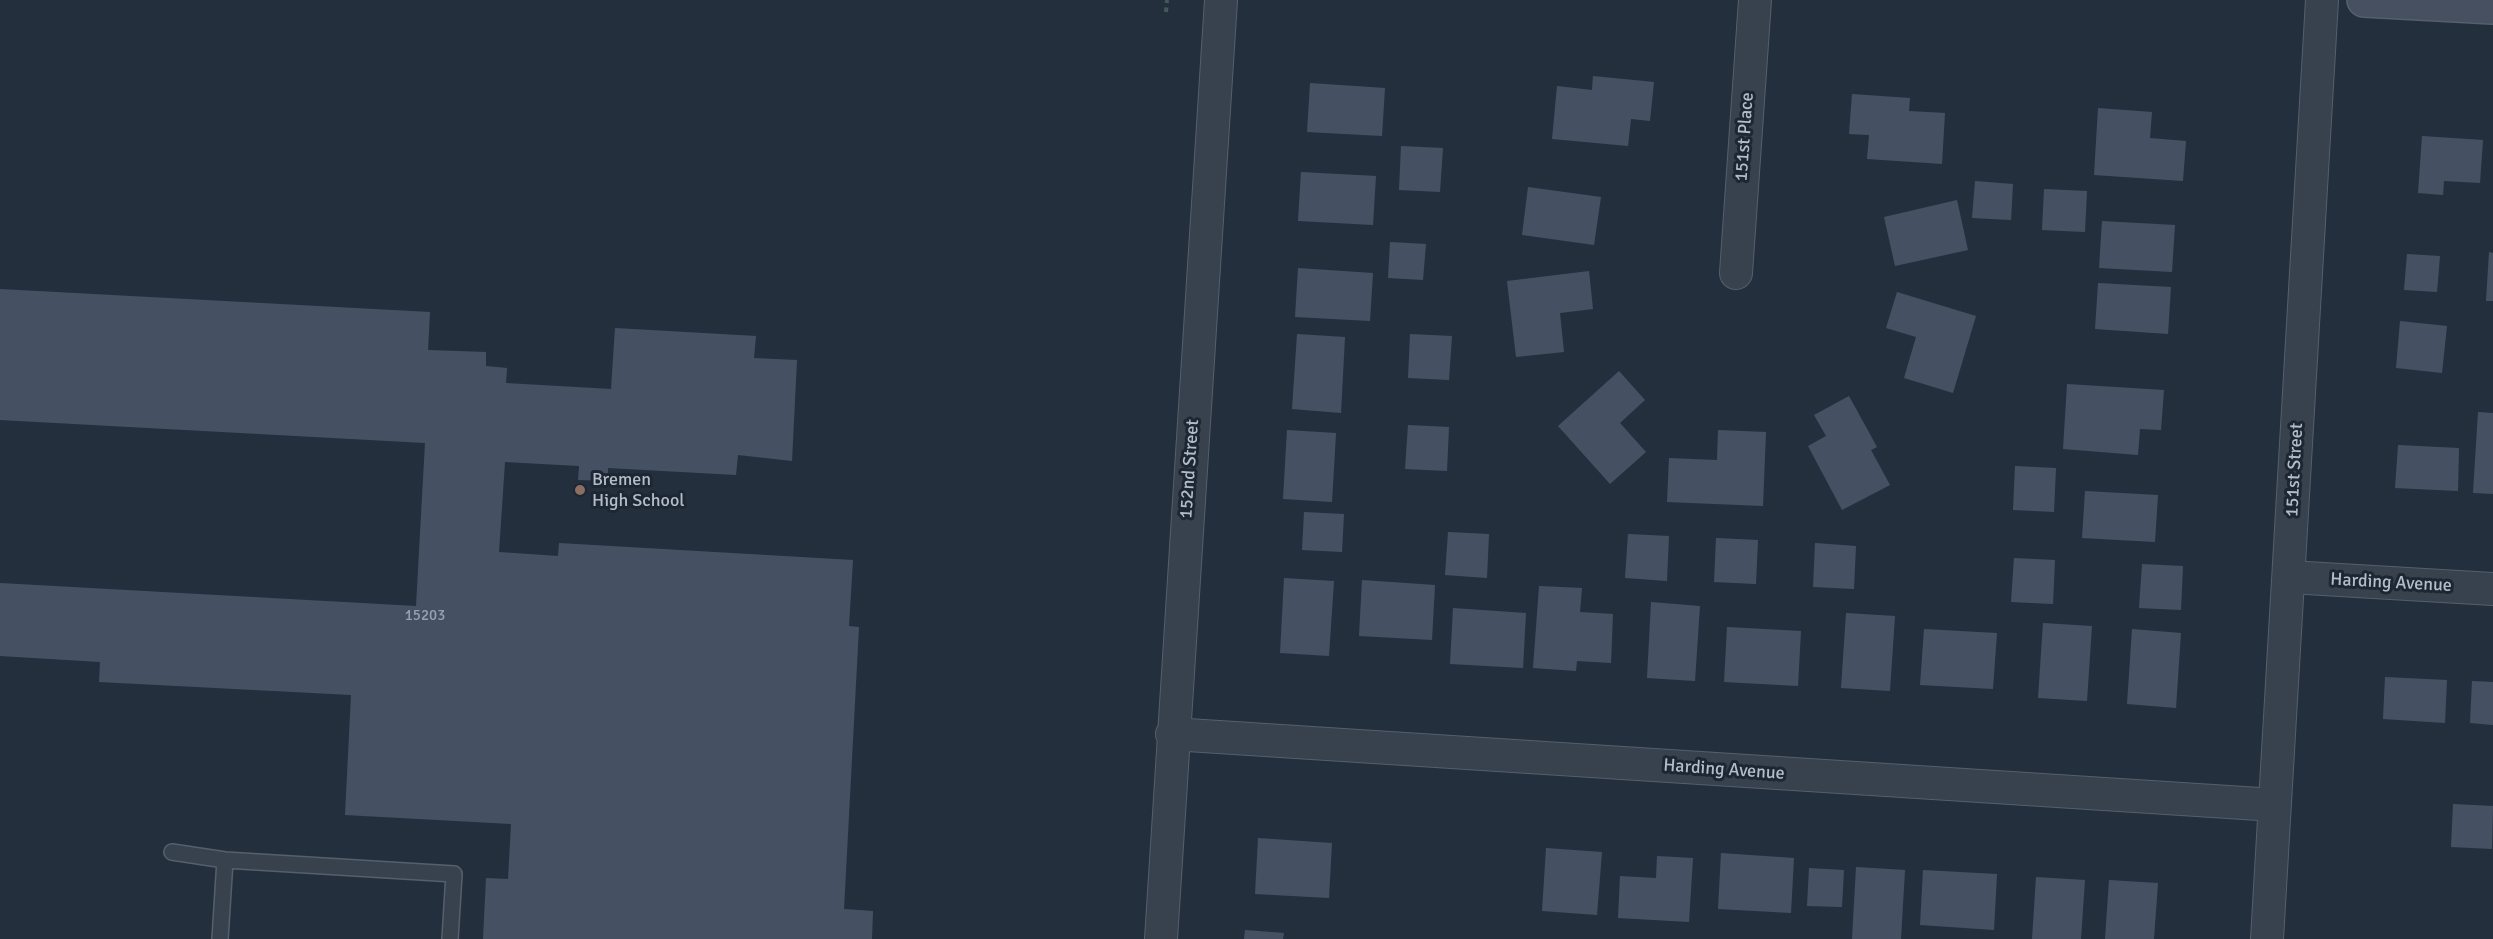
<!DOCTYPE html>
<style>
body{margin:0}
canvas{display:block;background:#242f3e}
</style>
<canvas width="2493" height="939"></canvas>
<script>
const g = document.querySelector('canvas').getContext('2d');
g.lineJoin = 'round';
function fillPath(path, color) { g.fillStyle = color; g.fill(path, 'evenodd'); }
const poly = rows => new Path2D(rows.map(r => 'M' + r).join(''));
function trace(path, color, width, dash) { g.strokeStyle = color; g.lineWidth = width; g.lineCap = dash ? 'butt' : 'round'; g.setLineDash(dash || []); g.stroke(path); }
function write(font, color, halo, rows, align = 'center') {
  g.font = font + ' Signika,sans-serif'; g.lineWidth = 6; g.setLineDash([]); g.textBaseline = 'middle'; g.strokeStyle = halo; g.fillStyle = color; for (const [text, x, y, turn = 0] of rows) {
    g.save(); g.translate(x, y); g.rotate((+turn || 0) * Math.PI / 180); g.textAlign = isNaN(turn) ? turn : align; if (halo) g.strokeText(text, 0, 0); g.fillText(text, 0, 0); g.restore();
  }
}
fillPath(poly([
 [1593,76,1654,82,1650,121,1631,119,1628,146,1552,139,1557,86,1592,90],
 [1310,83,1385,88,1382,136,1307,132],
 [1852,94,1910,98,1909,111,1945,113,1942,164,1867,159,1869,135,1849,134],
 [2098,108,2152,112,2150,138,2186,141,2183,181,2094,175],
 [2422,136,2483,140,2480,183,2444,181,2443,195,2418,193],
 [1401,146,1443,148,1440,192,1399,190],
 [1301,172,1376,176,1373,225,1298,221],
 [1975,181,2013,184,2011,220,1972,218],
 [1528,187,1601,197,1594,245,1522,235],
 [2044,189,2087,191,2085,232,2042,230],
 [1957,200,1968,250,1895,266,1884,217],
 [2102,221,2175,225,2172,272,2099,268],
 [1390,242,1426,244,1423,280,1388,278],
 [2489,252,2493,253,2493,301,2486,301],
 [2407,254,2440,256,2437,292,2404,290],
 [1298,268,1373,273,1370,321,1295,317],
 [1589,271,1593,309,1560,313,1564,352,1516,357,1507,281],
 [2098,283,2171,287,2168,334,2095,329],
 [0,289,430,312,428,350,486,352,486,366,507,368,506,383,611,389,615,328,756,336,754,358,797,360,792,461,738,455,736,475,608,468,608,481,578,480,579,466,505,462,499,552,558,556,559,543,853,560,849,626,859,627,844,909,873,911,872,939,483,939,486,878,508,879,511,824,345,815,351,695,99,682,100,662,0,656,0,583,416,606,425,443,0,420],
 [1897,292,1976,316,1953,393,1904,378,1916,337,1886,328],
 [2400,321,2447,326,2442,373,2396,368],
 [1297,334,1345,337,1341,413,1292,409],
 [1410,334,1452,336,1449,380,1408,378],
 [1619,371,1645,400,1620,423,1646,452,1610,484,1558,426],
 [2067,384,2164,390,2161,430,2140,429,2138,455,2063,449],
 [1849,396,1877,447,1871,450,1890,485,1842,510,1808,446,1826,436,1814,415],
 [2478,412,2493,413,2493,494,2473,493],
 [1408,425,1449,427,1447,471,1405,469],
 [1287,430,1336,433,1332,502,1283,499],
 [1718,430,1766,432,1763,506,1667,502,1669,458,1717,460],
 [2398,445,2459,448,2458,491,2395,488],
 [2015,466,2056,468,2054,512,2013,510],
 [2085,491,2158,495,2155,542,2082,538],
 [1304,512,1344,514,1342,552,1302,550],
 [1448,532,1489,534,1487,578,1445,575],
 [1628,534,1669,536,1667,581,1625,578],
 [1716,538,1758,540,1756,584,1714,582],
 [1815,543,1856,546,1854,589,1813,587],
 [2014,558,2055,560,2053,604,2011,602],
 [2142,564,2183,566,2181,610,2139,608],
 [1284,578,1334,581,1329,656,1280,653],
 [1362,580,1435,585,1432,640,1359,636],
 [1539,586,1582,588,1580,612,1613,614,1611,663,1577,661,1576,671,1533,668],
 [1651,602,1700,606,1695,681,1647,678],
 [1453,608,1526,613,1523,668,1450,664],
 [1846,613,1895,616,1890,691,1841,688],
 [2043,623,2092,626,2087,701,2038,698],
 [1727,627,1801,631,1798,686,1724,682],
 [1924,629,1997,633,1993,689,1920,685],
 [2132,629,2181,633,2176,708,2127,704],
 [2385,677,2447,680,2445,723,2383,719],
 [2472,681,2493,682,2493,725,2470,723],
 [2453,804,2493,806,2492,849,2451,847],
 [1258,838,1332,843,1329,898,1255,894],
 [1546,848,1602,852,1597,915,1542,911],
 [1721,853,1794,858,1791,913,1718,909],
 [1657,856,1693,858,1689,922,1618,918,1620,876,1656,878],
 [1856,867,1905,870,1901,939,1852,939],
 [1809,868,1844,870,1842,907,1807,906],
 [1923,870,1997,874,1994,930,1920,925],
 [2036,877,2085,880,2081,939,2032,939],
 [2109,880,2158,883,2154,939,2105,939],
 [1245,930,1284,933,1283,939,1244,939]
]), '#455162');
const lane = poly([
 [172,852,225,860,454,874,450,939],
 [220,939,225,860]
]);
const street = poly([
 [1736,273,1755,0],
 [2289,577,2493,589],
 [1172,734,2275,805],
 [1161,939,1221,0],
 [2267,939,2322,0]
]);
const secondary = poly([
 [2364,0,2493,7]
]);
trace(lane, '#565f6c', 18);
trace(street, '#565f6c', 34);
trace(secondary, '#565f6c', 36);
trace(poly([
 [1166,12,1167,0]
]), '#44595c', 4, [4.5, 4.5]);
trace(lane, '#38414e', 15);
trace(street, '#38414e', 32);
trace(secondary, '#465061', 33);
for (const [x, y, r, color] of [
 [580,490,6,"#8d6e63"]
]) { const dot = new Path2D(); dot.arc(x, y, r, 0, 2 * Math.PI); g.fillStyle = color; g.fill(dot); trace(dot, '#1d2633', 2); }
write('15px', '#98a1af', null, [
 ["15203",425,616]
]);
write('18px', '#b4bcc9', '#1d2633', [
 ["151st Place",1745,137,-86],
 ["152nd Street",1190,469,-86],
 ["151st Street",2295,470,-87],
 ["Harding Avenue",2391,583,3],
 ["Harding Avenue",1724,770,4]
]);
write('18px', '#b4bcc9', '#1d2633', [
 ["Bremen",592,480],
 ["High School",592,501]
], 'left');
</script>
